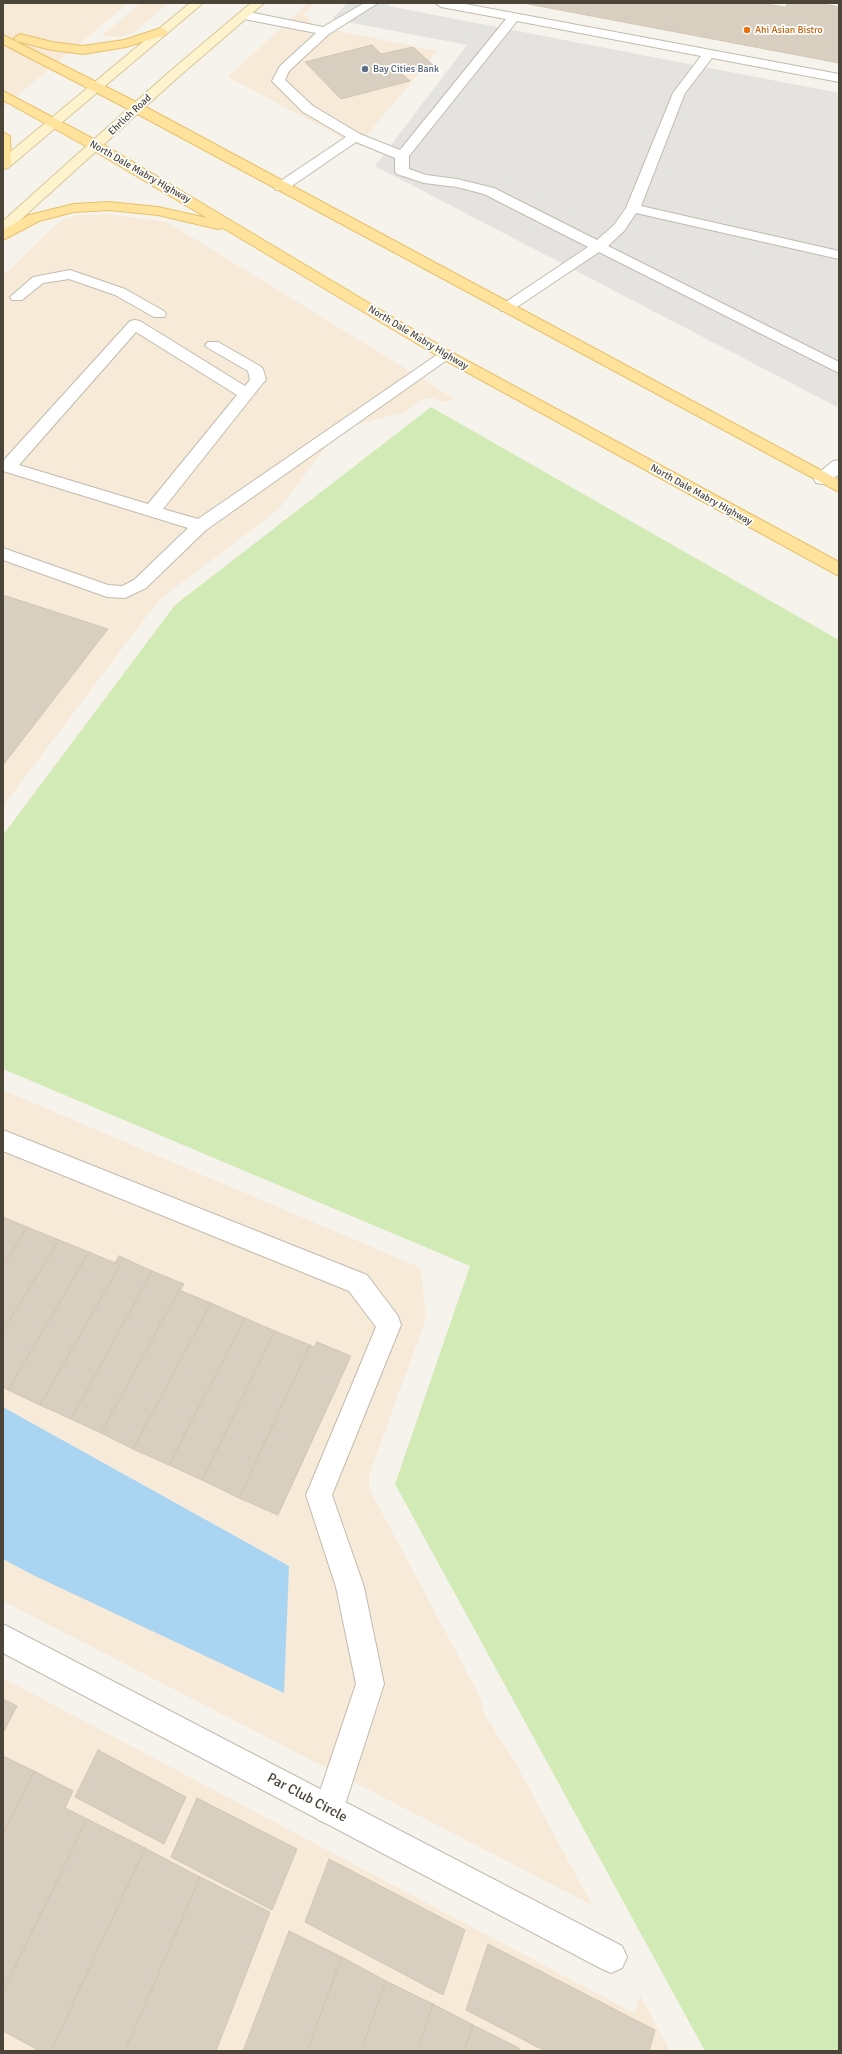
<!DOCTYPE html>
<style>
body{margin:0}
#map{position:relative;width:842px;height:2054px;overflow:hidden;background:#f6f3ec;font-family:Signika,sans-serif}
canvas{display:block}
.frame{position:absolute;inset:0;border:4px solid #4b4439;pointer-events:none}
</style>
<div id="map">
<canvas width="842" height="2054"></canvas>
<div class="frame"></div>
</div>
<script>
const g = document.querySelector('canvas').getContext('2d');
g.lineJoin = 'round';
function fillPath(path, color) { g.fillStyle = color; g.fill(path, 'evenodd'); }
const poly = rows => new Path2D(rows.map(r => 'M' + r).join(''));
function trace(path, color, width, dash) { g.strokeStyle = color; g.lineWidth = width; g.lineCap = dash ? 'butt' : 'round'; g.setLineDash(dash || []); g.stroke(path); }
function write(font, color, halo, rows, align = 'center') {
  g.font = font + ' Signika,sans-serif'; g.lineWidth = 3.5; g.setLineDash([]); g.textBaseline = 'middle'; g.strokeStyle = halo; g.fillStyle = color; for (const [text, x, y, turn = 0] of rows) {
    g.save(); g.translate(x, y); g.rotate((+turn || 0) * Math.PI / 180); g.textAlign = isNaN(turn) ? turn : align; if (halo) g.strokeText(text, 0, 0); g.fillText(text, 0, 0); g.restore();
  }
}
fillPath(poly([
 [3,3,128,3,3,108],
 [141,3,169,3,133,33,120,37,102,36],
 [308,3,315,3,304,14,315,26,437,51,358,146,228,77],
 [108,214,167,222,455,399,444,402,432,398,422,399,405,412,339,429,279,509,159,600,3,806,3,276,61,220,78,215],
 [3,1090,421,1268,426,1318,369,1475,369,1488,480,1697,486,1717,515,1762,592,1905,3,1601,3,1559,33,1575,289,1566,3,1407],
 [3,1678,634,2013,640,1995,670,2051,3,2051]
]), '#f7ead8');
fillPath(poly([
 [431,407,839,640,839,2051,705,2051,395,1484,470,1266,3,1069,3,835,175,605]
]), '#d2eab5');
fillPath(poly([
 [347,3,391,3,388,6,839,93,839,408,375,166,467,45,332,19]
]), '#e5e3e0');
fillPath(poly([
 [3,1407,289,1566,284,1693,33,1575,3,1559]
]), '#a9d4f2');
const building = poly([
 [523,3,761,3,785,7,788,3,820,3,839,7,839,63,523,3],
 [372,45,381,54,413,47,433,65,401,73,410,81,341,99,305,62,372,45],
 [3,595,108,629,3,765,3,595],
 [3,1217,27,1227,3,1266,3,1217],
 [27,1227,59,1240,3,1331,3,1266,27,1227],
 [59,1240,89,1252,8,1390,3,1387,3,1331,59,1240],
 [89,1252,120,1265,40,1405,8,1390,89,1252],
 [119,1256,152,1271,71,1419,40,1405,120,1265,115,1263,119,1256],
 [152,1271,184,1284,180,1291,179,1290,101,1433,71,1419,152,1271],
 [179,1290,211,1303,133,1449,101,1433,179,1290],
 [211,1303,245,1318,169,1465,133,1449,211,1303],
 [245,1318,275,1331,202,1480,169,1465,245,1318],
 [275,1331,310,1345,239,1498,202,1480,275,1331],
 [317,1342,351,1356,278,1515,239,1498,310,1345,314,1347,317,1342],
 [3,1699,17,1706,3,1733,3,1699],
 [98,1750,186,1797,164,1844,75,1797,98,1750],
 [3,1756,34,1771,3,1834,3,1756],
 [34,1771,73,1791,65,1808,87,1819,3,1992,3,1834,34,1771],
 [197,1798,297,1849,272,1910,171,1857,197,1798],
 [87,1819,145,1848,51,2051,40,2051,3,2031,3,1992,87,1819],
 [145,1848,200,1877,125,2051,51,2051,145,1848],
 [329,1859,465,1930,443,1995,305,1922,329,1859],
 [200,1877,270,1912,216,2051,125,2051,200,1877],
 [289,1931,342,1957,307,2051,243,2051,289,1931],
 [488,1944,655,2030,649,2051,545,2051,466,2010,488,1944],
 [342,1957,386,1981,361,2051,307,2051,342,1957],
 [386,1981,433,2004,417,2051,361,2051,386,1981],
 [433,2004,473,2025,464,2051,417,2051,433,2004],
 [473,2025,519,2048,519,2051,464,2051,473,2025]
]);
fillPath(building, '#d8cfc1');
trace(building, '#d3c7b4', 1);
const lane = poly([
 [364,3,378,3,329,34,289,71,285,80,313,106,360,134,400,150,506,19,441,7,435,3,460,3,839,74,839,82,712,58,685,93,641,206,839,251,839,259,636,213,624,231,608,246,839,362,839,373,599,252,511,311,501,311,499,308,501,305,588,247,484,194,457,187,424,183,397,174,395,171,395,158,356,142,286,190,276,190,274,187,276,184,346,137,303,112,272,81,280,66,316,33,244,19,238,15,244,11,323,27,364,3],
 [517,21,701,56,673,93,626,208,614,225,597,240,494,188,457,179,426,175,409,169,409,156,517,21],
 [70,270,125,289,164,311,166,314,164,317,154,317,115,295,69,279,43,283,22,300,12,300,10,297,33,277,70,270],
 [135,320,140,321,245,386,250,380,248,371,208,348,205,345,208,342,218,342,260,366,263,369,266,380,263,383,163,509,198,519,441,352,451,352,454,355,206,530,146,588,125,598,107,597,3,560,3,548,108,585,122,586,134,580,188,528,3,471,3,461,130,321,135,320],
 [136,332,237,395,148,504,19,465,136,332],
 [839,460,839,474,828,483,822,484,816,483,814,479,816,475,833,461,839,460],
 [3,1130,367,1275,398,1316,401,1325,332,1495,364,1587,384,1684,340,1820,329,1824,318,1820,314,1809,356,1684,336,1587,306,1495,376,1327,349,1291,3,1151,3,1130]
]);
const street = poly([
 [3,1624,622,1946,627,1957,622,1968,611,1973,600,1968,3,1653,3,1624]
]);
const secondary = poly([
 [190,3,203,3,8,168,3,169,3,158,190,3],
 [251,3,264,3,176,79,8,231,3,232,3,221,168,73,251,3]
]);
const primary = poly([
 [161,28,165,29,167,32,165,35,126,47,83,54,52,50,16,41,14,38,20,34,52,42,83,46,124,40,161,28],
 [3,35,142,105,839,480,839,492,132,111,3,44,3,35],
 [3,91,101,143,451,352,839,562,839,576,441,358,223,228,218,229,158,215,109,210,74,212,39,221,3,240,3,230,29,215,74,204,109,202,158,207,207,218,91,149,3,100,3,91],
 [3,132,10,136,11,165,4,169,3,132]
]);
trace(lane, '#c2bbae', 2);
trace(street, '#c2bbae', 2);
trace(secondary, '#d6c79b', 2);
trace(primary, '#e6c16a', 2);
fillPath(lane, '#fff');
fillPath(street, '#fff');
fillPath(secondary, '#fff3cd');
fillPath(primary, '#ffe39c');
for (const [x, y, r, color] of [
 [747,30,4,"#e8710a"],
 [365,69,4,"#5c6f8a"]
]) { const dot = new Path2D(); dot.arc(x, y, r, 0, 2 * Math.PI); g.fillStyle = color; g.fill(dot); trace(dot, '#fff', 1.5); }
write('10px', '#c56008', '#fff', [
 ["Ahi Asian Bistro",755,30]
], 'left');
write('10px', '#4e5e75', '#fff', [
 ["Bay Cities Bank",373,69]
], 'left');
write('10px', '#4b4439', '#fff', [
 ["Ehrlich Road",130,115,-43],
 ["North Dale Mabry Highway",140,172,30],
 ["North Dale Mabry Highway",418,338,31],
 ["North Dale Mabry Highway",701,495,29]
]);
write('14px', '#4b4439', '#fff', [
 ["Par Club Circle",307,1798,28]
]);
</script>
